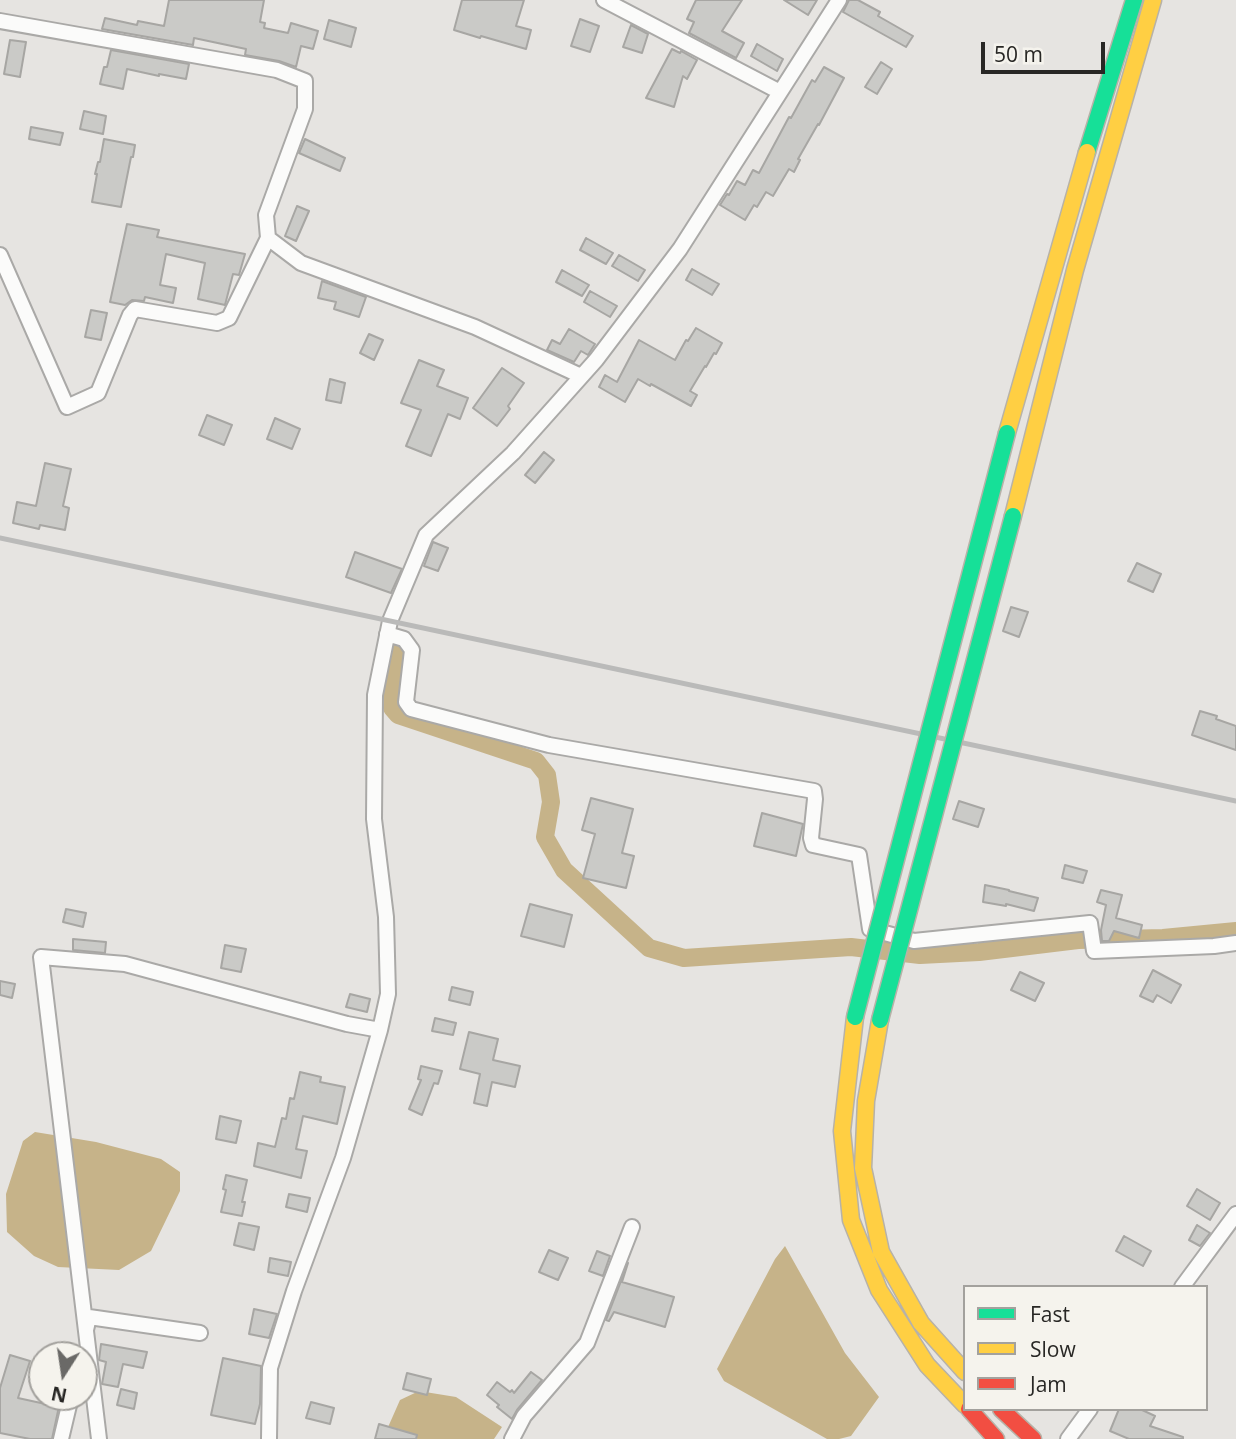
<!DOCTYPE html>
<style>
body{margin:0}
#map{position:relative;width:1236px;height:1439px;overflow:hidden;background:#e6e4e1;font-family:"Open Sans",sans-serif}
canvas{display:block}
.legend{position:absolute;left:963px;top:1285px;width:245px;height:126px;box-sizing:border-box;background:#f5f3ed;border:2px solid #a3a19d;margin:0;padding:9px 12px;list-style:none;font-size:21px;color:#282725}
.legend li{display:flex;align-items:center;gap:14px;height:35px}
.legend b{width:35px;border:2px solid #a3a19d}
.north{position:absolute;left:28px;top:1341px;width:70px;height:70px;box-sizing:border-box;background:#f5f3ed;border:2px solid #a3a19d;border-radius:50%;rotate:192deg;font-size:19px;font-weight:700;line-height:28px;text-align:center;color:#282725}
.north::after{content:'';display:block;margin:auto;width:24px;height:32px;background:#6a6967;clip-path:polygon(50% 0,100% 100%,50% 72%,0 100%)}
.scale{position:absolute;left:981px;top:42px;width:124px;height:32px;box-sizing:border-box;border:4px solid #282725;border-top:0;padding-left:9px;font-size:21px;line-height:24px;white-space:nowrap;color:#282725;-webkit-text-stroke:5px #f5f3ed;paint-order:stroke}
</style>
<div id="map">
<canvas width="1236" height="1439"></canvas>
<ul class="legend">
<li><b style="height:9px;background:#16e098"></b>Fast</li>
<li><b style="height:9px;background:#ffcf43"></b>Slow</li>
<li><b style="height:9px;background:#f24e42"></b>Jam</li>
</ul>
<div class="north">N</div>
<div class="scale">50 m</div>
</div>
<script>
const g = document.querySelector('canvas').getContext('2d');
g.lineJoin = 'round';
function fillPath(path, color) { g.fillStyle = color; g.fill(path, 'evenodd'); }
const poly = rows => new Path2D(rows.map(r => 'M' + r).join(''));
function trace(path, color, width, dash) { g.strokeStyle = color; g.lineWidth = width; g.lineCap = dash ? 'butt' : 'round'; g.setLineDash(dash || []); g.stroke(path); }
fillPath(poly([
 [35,1132,96,1142,161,1159,180,1172,180,1191,151,1251,119,1270,58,1267,34,1256,7,1232,6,1194,23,1141],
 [785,1246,845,1353,879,1397,851,1436,839,1439,827,1439,724,1381,717,1369,775,1259],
 [419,1391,456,1397,502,1427,494,1439,386,1439,385,1434,400,1400]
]), '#c6b389');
trace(poly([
 [396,651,392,708,398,715,536,761,547,775,551,802,545,837,564,870,649,948,684,958,851,947,920,955,979,952,1078,940,1163,938,1236,931]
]), '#c6b389', 18);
const building = poly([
 [169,0,264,0,260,22,265,23,264,28,288,33,291,23,318,31,313,49,301,46,296,67,279,61,245,55,246,49,194,38,193,45,102,29,105,18,137,25,138,21,164,26,169,0],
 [462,0,524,0,516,26,531,30,526,49,481,36,480,38,454,30,462,0],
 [696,0,742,0,722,31,744,43,736,58,689,33,694,22,687,19,696,0],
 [784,0,817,0,808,15,784,0],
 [849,0,858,0,880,12,878,16,913,36,906,47,843,12,849,0],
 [580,19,599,26,590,52,571,46,580,19],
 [329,20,356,28,351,47,324,39,329,20],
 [631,25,648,34,642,53,623,47,631,25],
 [10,40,26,42,20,77,4,74,10,40],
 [757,44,783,59,777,71,751,56,757,44],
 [672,49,680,53,681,51,697,60,687,79,683,76,674,107,646,98,672,49],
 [111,50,189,64,186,79,159,74,159,76,127,69,123,89,100,84,104,67,107,67,111,50],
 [881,62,892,69,877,94,865,87,881,62],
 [824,67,844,78,819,125,818,124,798,159,800,160,794,172,789,169,773,196,766,192,757,207,754,205,745,220,720,205,727,194,729,195,737,181,745,185,753,170,759,173,789,117,791,118,812,80,815,82,824,67],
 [84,111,106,116,103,134,80,129,84,111],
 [31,127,63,133,60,145,29,139,31,127],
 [104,139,135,145,133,157,131,157,121,207,92,202,97,174,95,174,98,162,100,162,104,139],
 [305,139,345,158,340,171,299,153,305,139],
 [297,206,309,211,296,241,285,236,297,206],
 [127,224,159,230,157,237,245,254,239,275,233,274,225,305,198,299,205,263,166,254,160,285,176,288,173,303,145,297,144,301,132,300,125,305,110,302,127,224],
 [586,238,613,253,606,264,580,250,586,238],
 [619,255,645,270,638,281,612,266,619,255],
 [692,269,719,284,712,295,686,280,692,269],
 [562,270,589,285,582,296,556,282,562,270],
 [322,281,366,297,359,317,334,309,336,302,318,298,322,281],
 [590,291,617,306,610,317,584,302,590,291],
 [91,310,107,313,101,340,85,337,91,310],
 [696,328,722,343,716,354,714,353,706,367,705,366,690,391,697,395,691,406,651,384,650,386,638,379,625,402,599,387,605,375,617,382,639,340,675,360,686,340,688,341,696,328],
 [569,329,595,344,588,355,581,351,574,362,547,350,552,340,560,344,569,329],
 [369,334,383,340,374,360,360,353,369,334],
 [419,360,444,370,437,386,468,398,460,419,448,414,431,456,406,446,421,410,401,403,419,360],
 [502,368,524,383,508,406,510,409,497,426,473,408,502,368],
 [330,379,345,383,341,403,326,400,330,379],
 [207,415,232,425,224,445,199,435,207,415],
 [275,418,300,429,292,449,267,439,275,418],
 [544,452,554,460,535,483,525,475,544,452],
 [45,463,71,469,63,506,69,508,65,530,40,525,39,529,13,523,17,502,36,506,45,463],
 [433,542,448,548,438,571,424,566,433,542],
 [355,552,402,569,391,593,346,577,355,552],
 [1137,563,1161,574,1153,592,1128,581,1137,563],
 [1011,607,1028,612,1019,637,1003,631,1011,607],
 [1200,711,1217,716,1216,719,1236,726,1236,750,1192,735,1200,711],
 [591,798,633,809,622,853,634,856,626,888,583,878,595,834,582,830,591,798],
 [959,801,984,809,978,827,953,819,959,801],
 [762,813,803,824,796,856,754,846,762,813],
 [1065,865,1087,871,1083,883,1062,878,1065,865],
 [985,885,1009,890,1009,891,1038,898,1034,911,1006,904,1006,906,983,902,985,885],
 [1101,890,1122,895,1116,918,1142,925,1139,938,1114,931,1109,941,1102,941,1101,930,1106,905,1097,902,1101,890],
 [530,904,572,915,564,947,521,936,530,904],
 [66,909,86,913,83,927,63,922,66,909],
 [73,939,106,942,105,953,73,950,73,939],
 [225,945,246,949,241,972,221,968,225,945],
 [1153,970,1181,985,1171,1003,1157,995,1153,1002,1140,996,1153,970],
 [1020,972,1044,983,1035,1001,1011,990,1020,972],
 [0,981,15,984,12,998,0,995,0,981],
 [452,987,473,992,470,1005,449,1000,452,987],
 [350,994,370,999,367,1012,346,1007,350,994],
 [435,1018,456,1023,453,1035,432,1031,435,1018],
 [469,1032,498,1039,493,1060,520,1066,515,1087,492,1082,487,1106,474,1103,480,1074,460,1069,469,1032],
 [421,1066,442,1071,438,1084,434,1083,422,1115,409,1109,421,1080,418,1079,421,1066],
 [300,1072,321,1077,320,1082,345,1087,337,1124,303,1116,296,1149,307,1151,301,1178,254,1166,258,1143,275,1147,282,1118,286,1119,290,1098,294,1099,300,1072],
 [220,1116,241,1121,236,1143,216,1139,220,1116],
 [226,1175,247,1180,242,1202,245,1202,242,1216,221,1212,226,1190,223,1189,226,1175],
 [1197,1189,1220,1203,1210,1220,1187,1206,1197,1189],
 [289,1194,310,1198,307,1212,286,1207,289,1194],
 [239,1223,259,1227,254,1250,234,1245,239,1223],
 [1197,1225,1210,1233,1200,1246,1189,1240,1197,1225],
 [1124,1236,1151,1251,1143,1266,1116,1251,1124,1236],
 [549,1250,568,1258,558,1280,539,1272,549,1250],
 [597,1251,610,1256,603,1276,589,1271,597,1251],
 [270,1258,291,1262,288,1276,268,1272,270,1258],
 [628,1263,622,1282,674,1297,665,1327,614,1312,609,1321,606,1320,628,1263],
 [254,1309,277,1314,269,1338,249,1334,254,1309],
 [101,1344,147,1352,143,1368,123,1364,118,1387,102,1384,106,1362,99,1360,101,1344],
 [10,1355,30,1361,18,1398,50,1405,51,1397,61,1397,52,1439,30,1439,0,1433,0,1388,10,1355],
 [223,1358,261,1366,260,1404,255,1424,211,1415,223,1358],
 [531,1372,542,1380,517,1410,512,1419,497,1407,499,1405,487,1395,497,1382,510,1392,512,1390,514,1393,531,1372],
 [407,1373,431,1379,427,1395,403,1389,407,1373],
 [121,1389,137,1393,134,1409,117,1405,121,1389],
 [311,1402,334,1408,330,1424,306,1418,311,1402],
 [1119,1409,1140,1409,1155,1416,1150,1426,1183,1437,1183,1439,1129,1439,1110,1431,1119,1409],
 [379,1424,417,1435,416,1439,375,1439,379,1424]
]);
fillPath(building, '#cacac7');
trace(building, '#a7a6a3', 2);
const street = poly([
 [604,0,780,92],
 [0,21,277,70,305,81,305,109,266,215,268,238,301,263,475,327,581,376],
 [0,255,67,407,98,393,130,315,135,309,217,323,229,318,268,238],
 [387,634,404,639,412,650,406,702,411,709,549,745,814,791,815,799,811,838,813,845,859,855,870,929,914,941,1090,923,1094,951,1214,946,1236,943],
 [1182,1287,1236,1214],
 [86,1330,89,1317,200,1333],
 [61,1439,71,1397],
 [99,1439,41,957,125,964,347,1024,380,1030],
 [269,1439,270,1368,294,1291,343,1158,380,1030,388,994,386,917,374,819,375,695,390,621,426,535,513,453,596,360,680,249,839,0],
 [512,1439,524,1416,587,1343,632,1227],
 [1068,1439,1090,1409]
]);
const fast = poly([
 [1087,152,1134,0]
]);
const slow = poly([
 [1007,433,1087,152],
 [1013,516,1075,270,1153,0],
 [855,1017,842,1131,851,1220,879,1290,927,1365,965,1405],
 [880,1020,866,1101,863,1168,881,1252,921,1323,965,1372]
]);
const jam = poly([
 [969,1409,996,1439],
 [1001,1409,1033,1439]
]);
trace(street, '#aaa9a7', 18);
trace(fast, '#b7b2a8', 19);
trace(slow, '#b7b2a8', 19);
trace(jam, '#b7b2a8', 19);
trace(street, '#fbfbfa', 14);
trace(fast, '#16e098', 16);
trace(slow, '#ffcf43', 16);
trace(jam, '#f24e42', 16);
trace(poly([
 [0,538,1236,801]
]), '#babab9', 5);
const fastBridge = poly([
 [855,1017,1007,433],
 [880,1020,1013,516]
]);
trace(fastBridge, '#b7b2a8', 19, []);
trace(fastBridge, '#16e098', 16);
</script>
